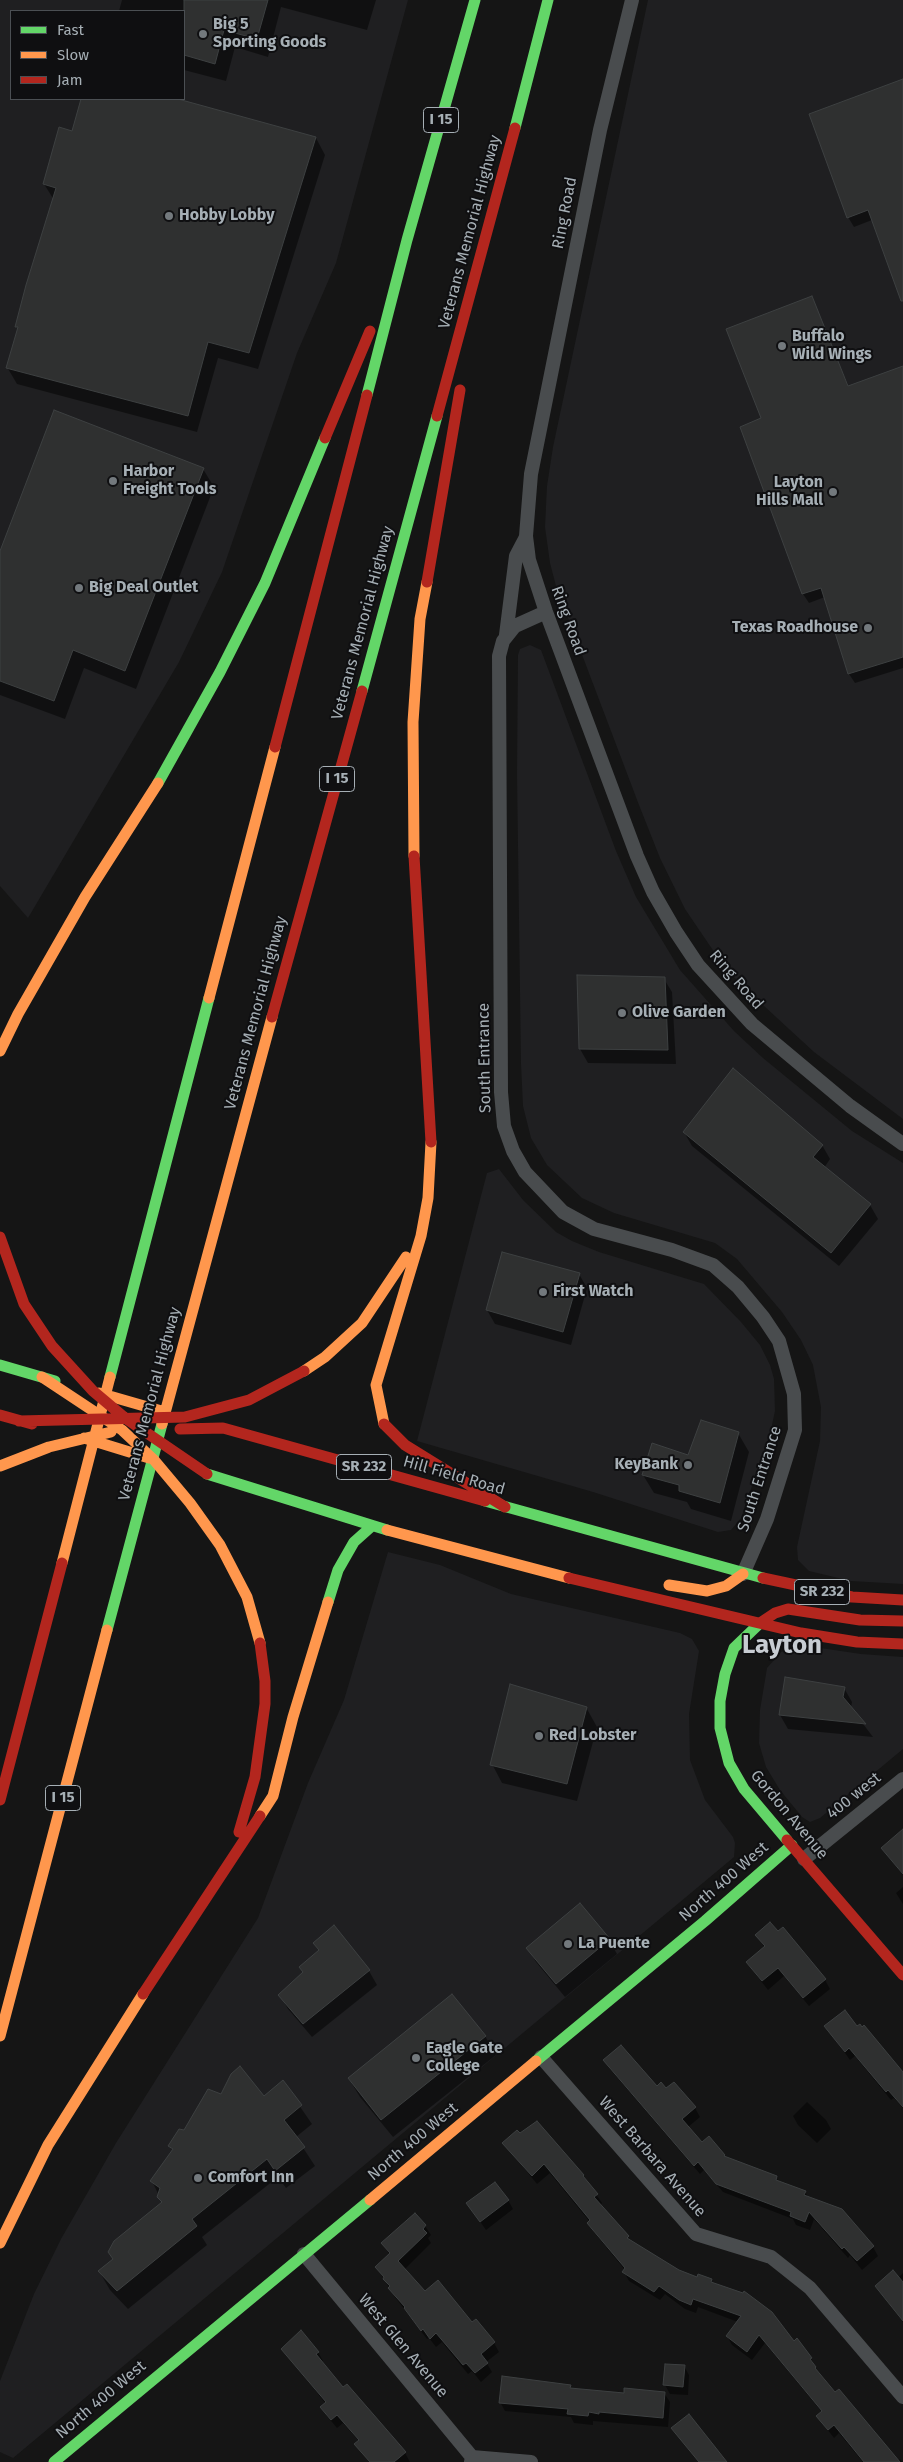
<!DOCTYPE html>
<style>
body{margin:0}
#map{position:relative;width:903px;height:2462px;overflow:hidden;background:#151515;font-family:"Fira Sans",sans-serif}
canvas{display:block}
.legend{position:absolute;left:10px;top:10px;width:175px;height:90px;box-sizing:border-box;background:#0f0f11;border:1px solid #4b4f53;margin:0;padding:6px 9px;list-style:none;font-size:15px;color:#a6afb5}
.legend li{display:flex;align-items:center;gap:10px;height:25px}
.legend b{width:25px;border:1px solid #4b4f53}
</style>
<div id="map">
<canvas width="903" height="2462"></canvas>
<ul class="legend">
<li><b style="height:6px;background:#63d668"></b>Fast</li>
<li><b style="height:6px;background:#ff974d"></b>Slow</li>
<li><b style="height:6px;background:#b3261e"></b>Jam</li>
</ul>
</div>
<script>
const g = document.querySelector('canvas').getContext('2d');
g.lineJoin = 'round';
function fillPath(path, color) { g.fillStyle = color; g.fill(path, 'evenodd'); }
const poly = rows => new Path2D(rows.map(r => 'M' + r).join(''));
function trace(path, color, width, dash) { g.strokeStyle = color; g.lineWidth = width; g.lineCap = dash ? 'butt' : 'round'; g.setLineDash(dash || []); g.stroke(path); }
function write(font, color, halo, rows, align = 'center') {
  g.font = font + ' "Fira Sans",sans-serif'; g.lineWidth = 4; g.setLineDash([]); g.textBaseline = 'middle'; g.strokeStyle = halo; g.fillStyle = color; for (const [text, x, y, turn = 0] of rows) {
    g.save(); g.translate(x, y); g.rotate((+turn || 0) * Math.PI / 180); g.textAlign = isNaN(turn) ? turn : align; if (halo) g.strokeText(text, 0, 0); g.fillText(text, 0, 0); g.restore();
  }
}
fillPath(poly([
 [0,0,408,0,336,263,297,353,222,572,179,662,28,918,0,886],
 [11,11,184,11,184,99,11,99],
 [648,0,903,0,903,1119,814,1052,751,994,725,968,685,909,660,858,639,805,556,586,550,563,545,527,547,486,553,447],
 [530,645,541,650,616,851,636,897,680,970,734,1031,763,1058,852,1131,903,1163,903,1584,851,1581,809,1571,798,1560,797,1547,820,1441,821,1407,813,1365,801,1340,782,1312,737,1259,715,1243,614,1213,582,1198,547,1165,531,1138,523,1106,521,1064,517,774,518,655,520,649],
 [499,1169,523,1200,556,1232,572,1241,599,1252,704,1284,741,1322,760,1345,770,1365,774,1379,775,1411,770,1434,741,1518,731,1530,718,1532,593,1492,417,1441,487,1173],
 [388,1552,440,1565,511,1594,680,1633,692,1639,699,1651,689,1714,690,1760,705,1800,733,1837,735,1843,734,1857,13,2458,0,2452,0,2381,34,2294,61,2239,116,2143,258,1918,308,1783,344,1700],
 [800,1645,861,1654,903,1657,903,1749,820,1818,810,1822,802,1817,780,1790,766,1767,759,1743,760,1710,767,1668,781,1652]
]), '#1f1f21');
fillPath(poly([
 [122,0,376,0,367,30,281,7,268,57,235,47,226,81,184,70,184,11,119,11],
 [903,81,903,302,872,220,854,227,848,217],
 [82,99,174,99,316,138,325,155,258,369,218,358,197,432,17,384,7,367,18,330,16,326,54,200,44,184,73,132],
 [811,297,849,387,903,367,903,668,855,683,849,674,825,597,809,603,803,594,741,427,763,419],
 [203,469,214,487,136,689,84,668,65,719,0,695,0,555],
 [664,979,672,992,676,1064,588,1063,580,1049],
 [684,1132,822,1145,830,1159,824,1168,870,1205,878,1219,839,1266,692,1146],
 [579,1274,587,1288,571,1345,495,1324,487,1310],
 [738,1433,749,1452,731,1521,691,1509,687,1502,654,1493,643,1475],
 [844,1688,852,1702,851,1708,873,1737,788,1729,780,1715],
 [587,1709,597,1727,577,1801,502,1783,492,1764],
 [903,1833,903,1875,882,1848],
 [903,1887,903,1904,896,1893],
 [757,1935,825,1980,830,1989,809,2006,784,1976,768,1990,747,1963,765,1948],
 [609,1940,617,1954,565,1997,536,1962,528,1948],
 [314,1943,369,1971,377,1985,312,2037,288,2009,280,1995,304,1973,320,1952],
 [826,2026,857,2028,903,2074,903,2108,894,2098,891,2100,855,2056,850,2060],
 [485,2036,496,2055,393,2137,360,2097,349,2079],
 [605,2060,657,2088,666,2090,695,2108,700,2117,688,2127,702,2144,726,2159,776,2177,779,2182,805,2192,808,2197,873,2247,878,2256,862,2270,850,2255,848,2258,814,2219,810,2230,796,2225,793,2219,723,2192,704,2170,700,2174,610,2069],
 [283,2082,312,2124,296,2137,315,2166,286,2188,278,2177,202,2237,207,2245,128,2309,110,2290,99,2271,114,2260,163,2204,152,2181,173,2151,170,2146,222,2095,264,2098],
 [807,2102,826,2120,831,2129,817,2143,798,2125,793,2116],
 [504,2143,583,2176,602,2203,600,2206,631,2242,678,2272,698,2279,711,2280,713,2284,794,2342,811,2358,820,2377,898,2461,900,2459,902,2462,863,2462,839,2433,834,2438,817,2416,822,2412,765,2343,752,2360,732,2345,727,2336,738,2322,698,2307,696,2313,685,2309,665,2294,660,2300,629,2281,624,2272,625,2270,594,2232,589,2223,590,2222,550,2173,537,2184],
 [508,2200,513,2209,486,2230,468,2204],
 [415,2215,425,2226,431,2235,428,2238,431,2243,404,2270,425,2293,472,2324,476,2321,494,2343,499,2352,486,2362,492,2372,481,2382,472,2371,468,2374,442,2342,436,2347,429,2338,427,2339,395,2297,377,2267,390,2255,383,2244],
 [903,2273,903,2322,876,2287,898,2278],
 [283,2349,318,2352,323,2361,322,2363,343,2389,405,2453,410,2462,370,2462,356,2444,359,2441,343,2423,337,2428,327,2416,322,2407,326,2404],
 [684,2366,689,2375,688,2395,670,2394,665,2385],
 [570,2386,572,2390,625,2395,664,2393,670,2402,668,2427,593,2421,593,2425,574,2423,571,2417,505,2411,500,2402]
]), '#0007');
const building = poly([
 [184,0,268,0,257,39,224,30,215,64,184,55,184,0],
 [903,79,903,301,901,301,868,210,847,218,809,114,903,79],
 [81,99,178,99,316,137,249,353,208,342,188,416,6,368,18,327,15,327,26,285,56,188,43,184,59,127,72,131,81,99],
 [812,296,848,386,903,366,903,657,848,674,821,588,802,594,740,427,761,418,726,329,812,296],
 [54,410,204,468,125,671,73,650,54,701,0,681,0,551,54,410],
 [577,975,665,977,668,1050,579,1049,577,975],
 [733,1068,823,1145,813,1157,871,1204,831,1253,683,1132,733,1068],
 [502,1252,580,1273,563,1332,486,1310,502,1252],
 [701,1420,739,1432,720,1503,679,1491,679,1485,642,1475,652,1443,688,1455,701,1420],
 [785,1677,845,1687,843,1697,866,1724,779,1715,785,1677],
 [510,1684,587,1707,567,1784,490,1765,510,1684],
 [903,1829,903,1874,881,1848,903,1829],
 [580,1903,610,1939,556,1984,526,1948,580,1903],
 [770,1922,778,1931,783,1927,826,1979,803,1998,778,1968,762,1981,746,1962,765,1946,755,1935,770,1922],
 [334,1925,370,1970,303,2024,278,1995,303,1972,299,1967,319,1950,313,1943,334,1925],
 [452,1994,486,2036,381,2120,348,2078,452,1994],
 [845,2010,857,2026,860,2024,862,2027,864,2025,903,2072,903,2107,888,2090,886,2092,849,2048,845,2052,824,2026,845,2010],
 [621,2045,657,2086,661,2082,666,2088,674,2082,696,2107,682,2119,702,2142,709,2136,725,2155,724,2156,777,2176,776,2180,806,2191,804,2195,842,2209,874,2246,857,2261,844,2247,842,2249,809,2212,805,2222,790,2216,791,2212,716,2184,698,2162,694,2166,603,2060,621,2045],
 [240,2066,264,2096,283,2080,302,2105,284,2120,305,2147,275,2171,267,2159,192,2219,197,2226,117,2291,98,2271,113,2259,108,2252,114,2241,162,2202,157,2197,160,2188,150,2181,173,2149,168,2146,179,2129,184,2130,208,2089,221,2094,231,2074,240,2066],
 [537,2121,584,2175,583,2176,598,2194,594,2197,629,2236,627,2238,679,2270,697,2277,698,2274,712,2279,711,2282,743,2293,744,2291,772,2312,794,2341,797,2338,812,2358,810,2359,816,2367,815,2368,835,2392,839,2389,900,2462,864,2462,834,2425,828,2430,816,2416,822,2411,759,2335,747,2352,726,2336,741,2316,693,2299,691,2305,679,2300,659,2286,654,2292,622,2272,625,2268,587,2223,590,2220,544,2164,532,2176,502,2143,517,2130,520,2133,537,2121],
 [495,2182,509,2200,480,2222,466,2203,495,2182],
 [415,2213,426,2225,423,2229,427,2233,398,2261,425,2291,438,2280,472,2322,476,2319,495,2342,481,2354,488,2363,475,2373,466,2363,463,2365,436,2333,430,2339,423,2329,421,2331,404,2308,405,2307,388,2288,390,2286,383,2279,384,2277,375,2267,390,2253,381,2243,415,2213],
 [893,2270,903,2282,903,2321,875,2286,893,2270],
 [301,2330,319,2352,316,2354,343,2387,347,2384,406,2452,394,2462,370,2462,354,2444,359,2440,337,2415,331,2420,320,2407,326,2402,281,2349,301,2330],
 [665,2364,685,2365,683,2387,663,2385,665,2364],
 [502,2376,571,2385,570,2388,624,2393,624,2388,665,2392,663,2418,599,2412,599,2414,589,2412,588,2416,567,2414,568,2409,499,2403,502,2376],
 [689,2414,727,2462,699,2462,671,2428,689,2414]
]);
fillPath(building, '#2f3030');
trace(building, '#3d4041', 1);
trace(poly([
 [632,0,600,130,531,474,526,536,529,560,546,612,637,856,653,892,676,932,698,965,752,1024,850,1106,903,1144],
 [546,612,515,626,503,641,499,656,501,1092,504,1126,513,1151,525,1172,563,1212,594,1229,672,1250,713,1265,738,1287,763,1317,779,1341,794,1394,795,1430,767,1519,743,1574],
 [506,635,516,556,526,537],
 [804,1859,903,1779],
 [541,2057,696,2234,771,2257,810,2288,903,2397],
 [304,2254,472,2457,471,2462],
 [472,2457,531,2462]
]), '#494c4e', 14);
trace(poly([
 [515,128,548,0],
 [367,395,407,240,475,0],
 [362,691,437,416],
 [158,783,220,672,265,583,325,438],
 [0,1365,55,1381],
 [110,1377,209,998],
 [207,1474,387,1530],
 [485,1501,763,1578],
 [328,1602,338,1570,354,1542,372,1526],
 [760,1623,734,1648,725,1674,720,1701,720,1728,729,1763,744,1789,787,1840],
 [107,1630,162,1424],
 [536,2061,705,1921,792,1845],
 [54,2462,370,2200]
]), '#63d668', 11);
trace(poly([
 [414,856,413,722,420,619,427,582],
 [209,998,275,747],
 [0,1051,18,1014,85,897,158,783],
 [304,1371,325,1357,362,1323,406,1257],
 [42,1377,122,1430,154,1460,190,1503,220,1545,247,1597,260,1643],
 [99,1393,165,1412],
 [162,1424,272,1017],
 [384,1424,376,1385,421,1236,428,1198,431,1142],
 [84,1438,149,1458],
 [0,1466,49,1447,111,1432],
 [387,1530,569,1578],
 [62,1563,110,1377],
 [669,1585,707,1591,726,1586,743,1574],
 [260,1816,273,1796,293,1717,328,1602],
 [0,2036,107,1630],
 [370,2200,536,2061],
 [0,2243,48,2145,143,1994]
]), '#ff974d', 11);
trace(poly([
 [437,416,515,128],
 [325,438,370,331],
 [427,582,460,390],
 [275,747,367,395],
 [414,856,431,1142],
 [272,1017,362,691],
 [0,1237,24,1304,52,1346,93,1391,125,1418,207,1474],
 [0,1415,32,1424],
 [19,1421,185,1417,249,1400,304,1371],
 [384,1424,405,1445,505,1507],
 [223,1428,485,1501],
 [180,1429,223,1428],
 [569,1578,801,1633,857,1642,903,1644],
 [763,1578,852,1597,903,1600],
 [760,1623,775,1613,788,1609,860,1620,903,1621],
 [0,1800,62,1563],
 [239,1832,255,1777,265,1704,265,1681,260,1643],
 [787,1840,903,1975],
 [143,1994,260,1816]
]), '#b3261e', 11);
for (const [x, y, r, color] of [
 [203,34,5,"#73797d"],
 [169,216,5,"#73797d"],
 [782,346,5,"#73797d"],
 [113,481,5,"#73797d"],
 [833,492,5,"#73797d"],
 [79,588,5,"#73797d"],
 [868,628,5,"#73797d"],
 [622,1013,5,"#73797d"],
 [543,1292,5,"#73797d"],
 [688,1465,5,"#73797d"],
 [539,1736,5,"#73797d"],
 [568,1944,5,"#73797d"],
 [416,2058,5,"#73797d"],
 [198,2178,5,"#73797d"]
]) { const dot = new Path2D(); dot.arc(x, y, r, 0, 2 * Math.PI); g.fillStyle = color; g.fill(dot); trace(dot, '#0f0f11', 2); }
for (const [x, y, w] of [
 [441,120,35],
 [337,779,35],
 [364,1467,55],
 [822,1592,55],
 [63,1798,35]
]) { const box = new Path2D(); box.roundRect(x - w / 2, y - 12.5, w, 25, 4); g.fillStyle = '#0f0f11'; g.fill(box); trace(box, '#a6afb5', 1); }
write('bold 15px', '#a6afb5', null, [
 ["I 15",441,120],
 ["I 15",337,779],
 ["SR 232",364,1467],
 ["SR 232",822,1592],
 ["I 15",63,1798]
]);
write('bold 16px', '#a6afb5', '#0f0f11', [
 ["Big 5",213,25],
 ["Sporting Goods",213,43],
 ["Hobby Lobby",179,216],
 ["Buffalo",792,337],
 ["Wild Wings",792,355],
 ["Harbor",123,472],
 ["Freight Tools",123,490],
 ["Layton",823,483,"right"],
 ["Hills Mall",823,501,"right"],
 ["Big Deal Outlet",89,588],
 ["Texas Roadhouse",858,628,"right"],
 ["Olive Garden",632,1013],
 ["First Watch",553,1292],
 ["KeyBank",678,1465,"right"],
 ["Red Lobster",549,1736],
 ["La Puente",578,1944],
 ["Eagle Gate",426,2049],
 ["College",426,2067],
 ["Comfort Inn",208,2178]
], 'left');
write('16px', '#a6afb5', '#0f0f11', [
 ["Ring Road",565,213,-79],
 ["Veterans Memorial Highway",470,232,-75],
 ["Ring Road",568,621,70],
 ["Veterans Memorial Highway",363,623,-75],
 ["Ring Road",736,980,49],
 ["Veterans Memorial Highway",256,1013,-75],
 ["South Entrance",485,1058,-91],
 ["Veterans Memorial Highway",150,1404,-75],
 ["Hill Field Road",454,1476,16],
 ["South Entrance",760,1479,-72],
 ["400 west",854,1796,-39],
 ["Gordon Avenue",789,1815,50],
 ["North 400 West",724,1882,-41],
 ["North 400 West",413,2142,-40],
 ["West Barbara Avenue",652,2157,49],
 ["West Glen Avenue",403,2346,50],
 ["North 400 West",101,2400,-40]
]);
write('bold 26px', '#c7ccd2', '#0f0f11', [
 ["Layton",782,1646]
]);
</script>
